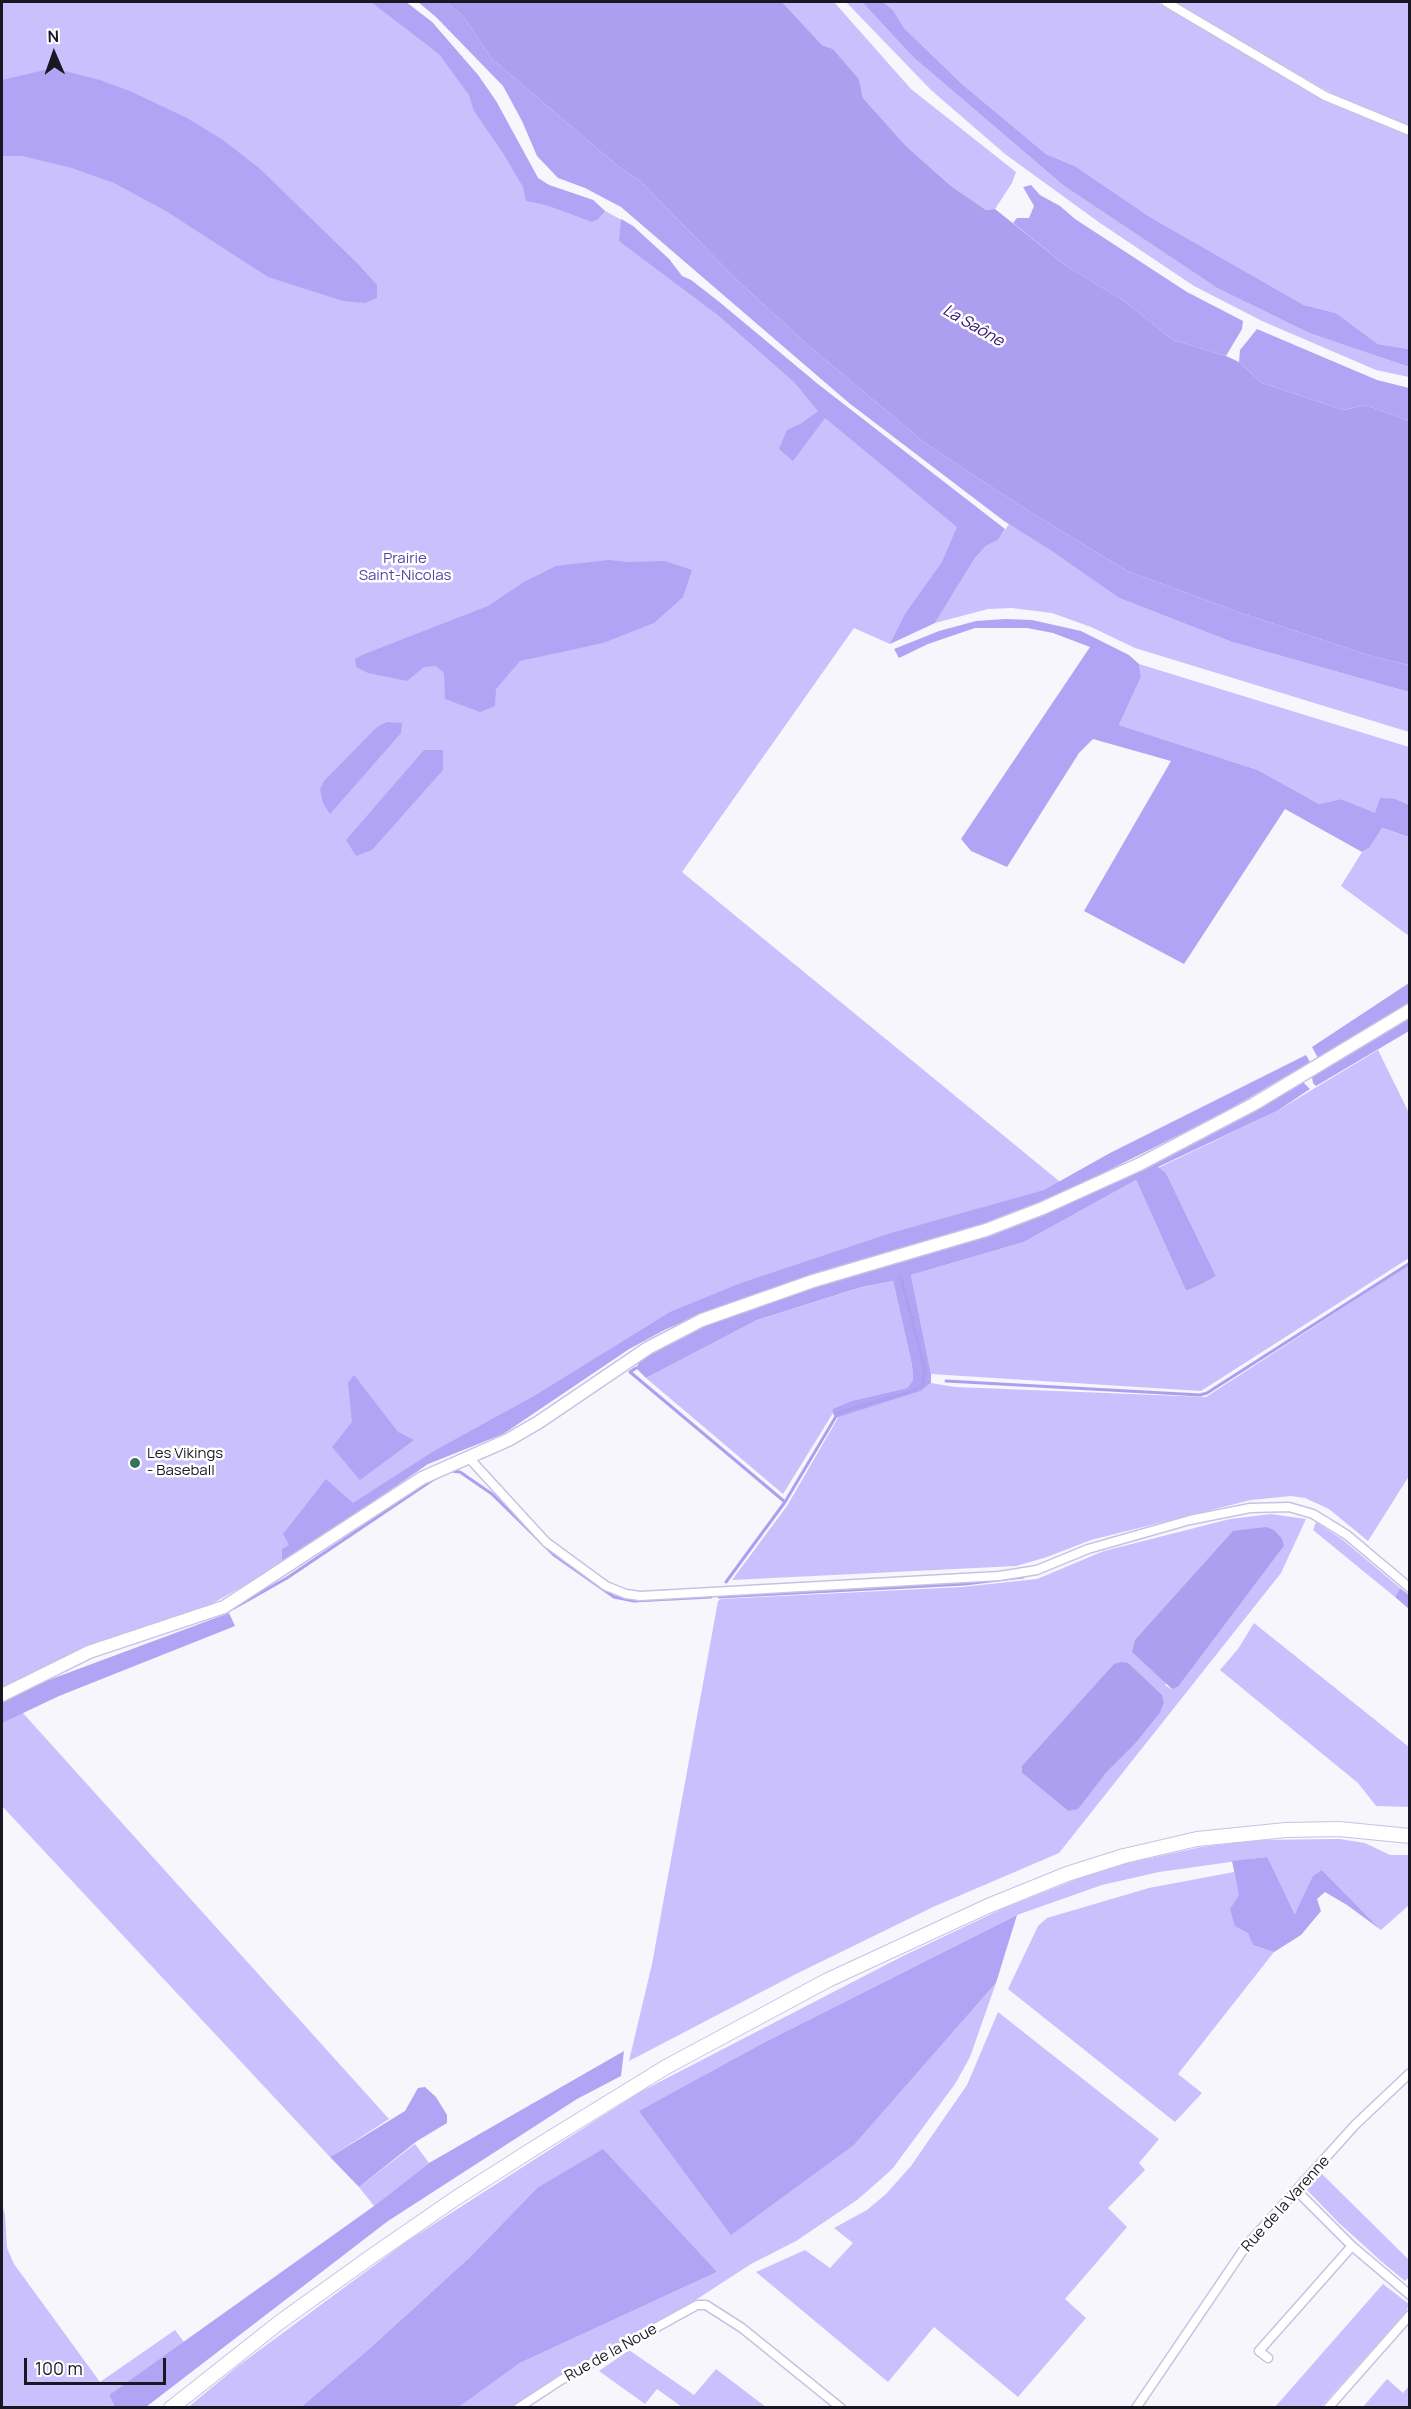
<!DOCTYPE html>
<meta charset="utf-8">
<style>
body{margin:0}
#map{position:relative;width:1411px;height:2409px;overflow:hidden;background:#f7f6fd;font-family:Manrope,sans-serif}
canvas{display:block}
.frame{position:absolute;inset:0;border:3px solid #191723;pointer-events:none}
.north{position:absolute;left:24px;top:24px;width:60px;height:60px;-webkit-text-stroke:4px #fff;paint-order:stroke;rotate:358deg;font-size:16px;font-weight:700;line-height:24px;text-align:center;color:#191723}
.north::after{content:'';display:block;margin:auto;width:21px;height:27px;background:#191723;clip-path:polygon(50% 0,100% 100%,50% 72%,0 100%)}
.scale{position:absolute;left:24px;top:2358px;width:142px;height:27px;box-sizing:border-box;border:3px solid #191723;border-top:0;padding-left:8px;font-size:18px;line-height:21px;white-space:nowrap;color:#191723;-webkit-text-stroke:4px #fff;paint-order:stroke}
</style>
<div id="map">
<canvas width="1411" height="2409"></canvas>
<div class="frame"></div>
<div class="north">N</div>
<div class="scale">100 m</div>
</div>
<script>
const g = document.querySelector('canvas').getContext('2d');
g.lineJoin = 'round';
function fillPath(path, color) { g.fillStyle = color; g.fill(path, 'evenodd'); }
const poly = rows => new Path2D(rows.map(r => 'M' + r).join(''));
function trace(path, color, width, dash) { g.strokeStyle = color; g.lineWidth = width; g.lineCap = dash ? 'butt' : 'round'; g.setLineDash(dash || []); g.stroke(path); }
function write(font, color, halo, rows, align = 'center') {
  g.font = font + ' Manrope,sans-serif'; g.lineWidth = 5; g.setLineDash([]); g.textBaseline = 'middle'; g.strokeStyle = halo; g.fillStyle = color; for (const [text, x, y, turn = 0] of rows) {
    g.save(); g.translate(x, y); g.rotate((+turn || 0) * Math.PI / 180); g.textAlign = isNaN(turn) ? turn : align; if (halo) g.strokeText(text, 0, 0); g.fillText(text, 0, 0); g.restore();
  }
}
fillPath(poly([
 [2,2,406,2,432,22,478,75,496,101,538,178,549,185,593,200,605,211,633,226,669,259,682,276,691,280,718,301,819,385,978,509,915,623,890,644,854,628,682,872,1070,1190,701,1314,664,1330,629,1349,503,1434,428,1464,282,1564,208,1606,91,1647,2,1690],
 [782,2,834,2,911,89,1016,172,1012,183,995,209,986,210,951,186,906,146,863,98,859,79,833,49,822,45],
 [846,2,862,2,913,57,1064,186,1217,288,1309,333,1409,367,1409,377,1376,370,1262,321,1194,286,1100,223,1005,154,931,90],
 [883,2,1157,2,1324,101,1409,136,1409,349,1378,344,1336,313,1304,305,1150,217,1075,166,1046,154,962,84,904,28,893,10],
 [1173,2,1409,2,1409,128,1352,105],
 [1009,524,1055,552,1119,598,1232,642,1409,692,1409,732,1135,648,1091,627,1052,613,1012,608,988,609,935,623,975,558,986,546,998,540],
 [1139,664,1409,747,1409,805,1396,799,1375,814,1341,799,1319,804,1258,770,1119,725,1141,677],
 [1381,828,1409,837,1409,936,1341,886,1362,852,1369,848],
 [1378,1050,1409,1113,1409,1258,1201,1391,931,1374,911,1275,1024,1242,1136,1180,1186,1291,1200,1285,1216,1276,1166,1173,1158,1168,1277,1111],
 [1409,1265,1409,1476,1368,1541,1329,1509,1305,1498,1291,1496,1251,1500,1091,1540,1047,1557,1016,1566,732,1580,787,1506,839,1416,921,1391,931,1383,955,1387,1206,1397],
 [893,1281,912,1365,913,1380,907,1388,851,1401,832,1409,833,1413,783,1494,646,1378,757,1320,863,1287],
 [1271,1514,1306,1519,1281,1573,1059,1853,933,1907,794,1975,629,2061,652,1964,718,1601,721,1599,962,1587,1037,1579,1104,1551,1230,1519],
 [1284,1546,1178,1687,1171,1689,1165,1685],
 [1164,1703,1160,1713,1135,1744,1068,1811,1022,1773],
 [1316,1522,1343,1540,1400,1588,1395,1597,1313,1530],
 [1254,1623,1409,1747,1409,1807,1376,1806,1358,1783,1220,1670,1238,1649],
 [22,1712,389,2119,330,2157,2,1806,2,1723],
 [1339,1839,1365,1843,1390,1855,1409,1855,1409,1905,1381,1930,1322,1870,1296,1915,1266,1857,1159,1872,1102,1885,1017,1915,763,2043,640,2111,855,2144,996,1983,970,2057,955,2084,893,2168,880,2180,857,2200,796,2241,751,2264,694,2301,511,2407,459,2407,520,2363,717,2272,537,2188,470,2257,369,2349,301,2407,187,2408,238,2366,406,2242,596,2120,642,2091,903,1956,1004,1908,1105,1868,1201,1847,1257,1840],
 [1234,1872,1253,1945,1274,1952,1178,2074,1202,2093,1175,2122,1008,1989,1038,1926,1047,1918,1149,1888],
 [998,2012,1159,2139,1139,2163,1145,2170,1108,2208,1127,2227,1065,2299,1086,2318,1018,2397,934,2327,888,2382,756,2272,805,2250,830,2268,853,2243,834,2228,867,2210,886,2194,911,2166,967,2085],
 [415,2144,429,2163,374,2206,359,2187],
 [1321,2173,1409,2260,1409,2277,1405,2281,1382,2262,1339,2223,1307,2190],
 [2,2204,5,2215,7,2248,14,2264,100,2382,175,2330,184,2342,109,2395,115,2407,2,2407],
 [1383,2284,1409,2304,1406,2312,1321,2407,1275,2407],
 [629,2350,694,2395,716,2369,766,2407,682,2407,657,2389,645,2404,599,2371],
 [1387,2379,1403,2393,1409,2386,1409,2407,1363,2407]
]), '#c9c0fd');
fillPath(poly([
 [371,2,406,2,432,22,478,75,496,101,538,178,549,185,593,200,605,211,598,219,592,222,546,205,526,201,523,187,503,153,474,111,469,95,439,54],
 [418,2,446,2,464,17,492,59,619,167,640,181,738,281,810,347,925,443,1019,505,1127,571,1241,613,1374,657,1409,665,1409,692,1232,642,1119,598,1052,551,1004,521,849,403,621,207,585,188,558,178,537,156,522,121,503,86,436,17],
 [862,2,883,2,893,10,904,28,962,84,1046,154,1075,166,1150,217,1304,305,1336,313,1378,344,1409,349,1409,367,1309,333,1217,288,1064,186,913,57],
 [53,68,100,80,132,92,187,118,223,140,259,168,357,263,377,285,377,298,365,303,343,301,268,277,166,211,114,183,72,168,22,156,2,156,2,80],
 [1031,185,1040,195,1060,206,1075,219,1187,292,1243,321,1242,329,1226,356,1173,340,1123,300,1069,268,1013,223,1017,218,1029,218,1034,206,1023,187],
 [621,219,633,226,669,259,682,276,691,280,718,301,819,385,1005,529,998,540,986,546,975,558,935,623,890,644,905,614,942,562,957,527,825,418,793,461,779,449,787,430,802,423,818,411,795,383,719,316,619,241],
 [1257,329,1377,380,1409,388,1409,421,1366,405,1343,410,1262,383,1239,362,1240,350],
 [608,560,629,562,665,561,692,570,683,597,654,623,603,643,520,661,496,689,495,706,480,712,445,699,444,673,436,666,424,667,407,681,368,673,356,667,355,659,362,655,488,606,524,582,556,566],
 [1005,619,1032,620,1081,631,1129,655,1139,664,1141,677,1119,725,1258,770,1319,804,1341,799,1375,813,1380,798,1396,799,1409,805,1409,837,1382,828,1369,848,1362,852,1285,809,1184,964,1084,911,1171,761,1093,739,1079,753,1007,867,971,851,961,839,1090,647,1053,633,1027,628,975,628,928,644,899,658,894,649,939,631,976,621],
 [387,722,402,723,401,733,330,814,323,803,320,789,324,781,377,727],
 [424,750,443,750,443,770,372,850,356,856,346,840],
 [1409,983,1409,1004,1318,1058,1312,1047],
 [1409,1019,1409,1031,1316,1086,1313,1083,1312,1077],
 [1306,1055,1310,1062,1225,1112,1039,1205,983,1225,701,1314,664,1330,629,1349,503,1434,428,1464,282,1564,282,1549,289,1545,283,1534,326,1479,353,1503,434,1451,534,1396,670,1312,741,1283,891,1233,1044,1190,1110,1153],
 [1303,1082,1310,1089,1277,1111,1158,1167,1166,1173,1216,1276,1200,1285,1186,1291,1136,1180,1024,1242,911,1275,931,1374,931,1383,921,1391,835,1418,833,1413,832,1409,851,1401,907,1388,913,1380,912,1365,893,1281,862,1287,757,1320,646,1378,636,1368,641,1359,703,1326,803,1290,1035,1218,1138,1172],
 [354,1375,398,1432,414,1440,360,1480,332,1447,352,1422,348,1383],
 [1400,1588,1409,1595,1409,1609,1395,1597],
 [229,1613,235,1626,59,1696,2,1723,2,1702,38,1684],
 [1267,1857,1295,1914,1313,1876,1322,1870,1381,1930,1347,1905,1325,1892,1317,1899,1321,1911,1301,1935,1274,1952,1253,1945,1248,1933,1235,1926,1230,1909,1239,1895,1232,1861],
 [1017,1915,996,1983,855,2144,731,2235,639,2111,763,2043],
 [624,2051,621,2076,577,2099,388,2221,146,2407,115,2407,109,2395,374,2206,429,2163],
 [425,2087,436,2097,447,2115,447,2123,417,2141,359,2187,330,2157,405,2111,418,2088],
 [603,2149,717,2272,520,2363,459,2407,301,2407,369,2349,470,2257,537,2188]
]), '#b2a4f5');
fillPath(poly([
 [446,2,782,2,822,45,833,49,859,79,863,98,906,146,951,186,986,210,995,209,1069,268,1123,300,1173,340,1226,356,1239,362,1262,383,1343,410,1366,405,1409,421,1409,665,1374,657,1241,613,1127,571,1019,505,925,443,810,347,738,281,640,181,619,167,492,59,464,17],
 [1266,1527,1274,1530,1282,1539,1284,1546,1178,1687,1172,1689,1132,1652,1135,1640,1233,1531],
 [1121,1662,1128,1663,1162,1695,1164,1703,1160,1713,1135,1744,1105,1774,1078,1809,1068,1811,1022,1773,1022,1766,1114,1664]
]), '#ad9fef');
trace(poly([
 [636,1368,630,1372,785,1502],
 [946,1381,1200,1395,1207,1393,1410,1263],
 [451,1471,460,1472,492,1494,554,1555,614,1597,634,1601,711,1597],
 [726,1582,785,1502,838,1413,909,1392,922,1386,925,1370,901,1278],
 [719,1597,965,1584,1023,1577],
 [234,1608,287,1578,434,1479]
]), '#ad9fef', 3);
const street = poly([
 [1166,2,1325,96,1410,131],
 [469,1458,546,1542,606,1586,626,1594,640,1596,999,1576,1037,1570,1088,1549,1190,1520,1250,1508,1289,1507,1313,1514,1347,1535,1410,1588],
 [1296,2190,1352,2246,1410,2295],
 [1268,2358,1259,2351,1352,2246],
 [518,2408,561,2380,697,2305,706,2305,742,2328,841,2408],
 [1136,2408,1246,2246,1355,2125,1410,2073],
 [1328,2408,1410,2315]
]);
const secondary = poly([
 [2,1695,89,1652,224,1607,422,1478,508,1440,539,1422,648,1348,702,1320,813,1281,986,1230,1043,1208,1140,1164,1254,1104,1410,1010]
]);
const primary = poly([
 [171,2408,280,2322,372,2256,456,2198,536,2147,666,2067,828,1980,988,1906,1067,1874,1124,1856,1197,1839,1286,1830,1339,1829,1410,1836]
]);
trace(street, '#c7c2e4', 11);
trace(secondary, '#c7c2e4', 15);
trace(primary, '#c7c2e4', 16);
trace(street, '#fff', 8);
trace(secondary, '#fff', 12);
trace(primary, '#fff', 14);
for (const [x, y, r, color] of [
 [135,1463,6,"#36735f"]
]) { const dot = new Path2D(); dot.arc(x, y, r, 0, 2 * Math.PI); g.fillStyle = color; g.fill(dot); trace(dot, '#fff', 2); }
write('15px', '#5a43a0', '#fff', [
 ["Prairie",405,559],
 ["Saint-Nicolas",405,576]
]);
write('15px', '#191723', '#fff', [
 ["Les Vikings",147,1454],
 ["- Baseball",147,1471]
], 'left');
write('15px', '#191723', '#fff', [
 ["Rue de la Varenne",1286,2204,-48],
 ["Rue de la Noue",611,2353,-29]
]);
write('italic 16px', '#351571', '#fff', [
 ["La Saône",973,326,30]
]);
</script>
